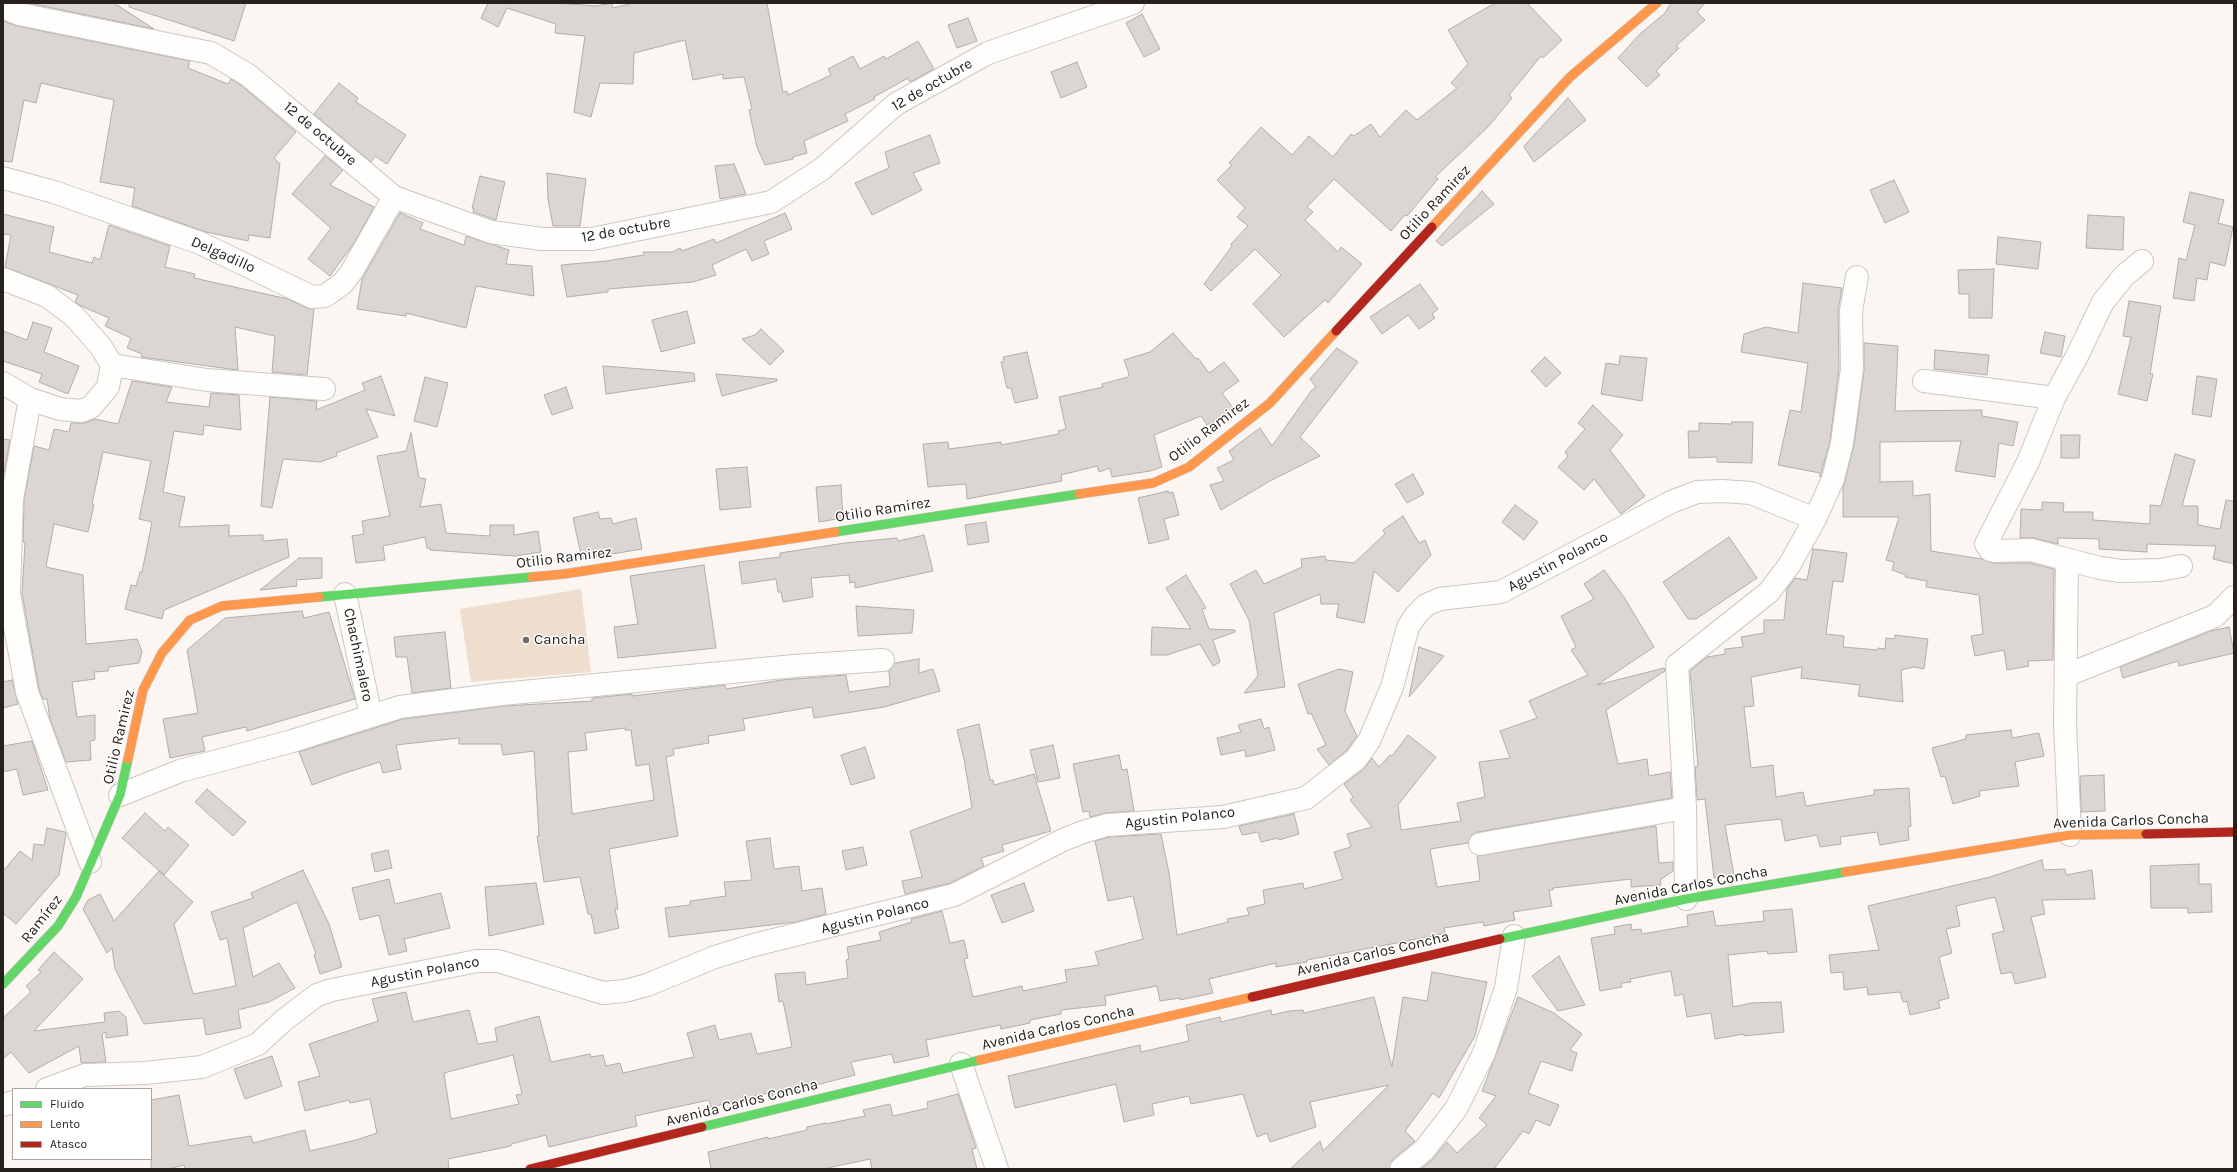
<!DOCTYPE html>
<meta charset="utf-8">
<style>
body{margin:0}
#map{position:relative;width:2237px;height:1172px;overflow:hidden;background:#fbf6f2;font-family:Karla,sans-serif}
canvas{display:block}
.frame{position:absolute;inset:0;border:4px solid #26211c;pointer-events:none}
.legend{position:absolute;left:12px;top:1088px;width:140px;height:72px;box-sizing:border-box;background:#fff;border:1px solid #a8a6a4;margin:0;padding:5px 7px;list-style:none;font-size:12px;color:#26211c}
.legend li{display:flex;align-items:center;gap:8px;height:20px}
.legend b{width:20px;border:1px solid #a8a6a4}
</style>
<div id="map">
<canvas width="2237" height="1172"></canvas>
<div class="frame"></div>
<ul class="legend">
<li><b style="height:5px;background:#63d668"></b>Fluido</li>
<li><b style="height:5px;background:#ff974d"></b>Lento</li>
<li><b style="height:5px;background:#b3261e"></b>Atasco</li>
</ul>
</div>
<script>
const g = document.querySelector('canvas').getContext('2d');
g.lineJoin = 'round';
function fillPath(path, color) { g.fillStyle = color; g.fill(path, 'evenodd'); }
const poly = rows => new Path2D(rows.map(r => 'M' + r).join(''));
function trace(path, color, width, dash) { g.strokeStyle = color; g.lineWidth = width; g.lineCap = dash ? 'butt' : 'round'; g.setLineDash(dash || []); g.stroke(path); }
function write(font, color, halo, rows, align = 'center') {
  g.font = font + ' Karla,sans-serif'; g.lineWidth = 3; g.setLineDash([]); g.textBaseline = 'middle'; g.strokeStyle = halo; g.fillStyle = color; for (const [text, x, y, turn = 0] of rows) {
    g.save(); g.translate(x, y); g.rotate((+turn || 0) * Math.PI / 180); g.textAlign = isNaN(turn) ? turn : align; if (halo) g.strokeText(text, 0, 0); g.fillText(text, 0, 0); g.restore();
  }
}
fillPath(poly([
 [581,589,591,672,471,682,460,609]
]), '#efddcd');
const building = poly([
 [28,3,114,3,154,29,28,3],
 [129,3,246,3,234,41,129,7,129,3],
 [488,3,558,3,596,6,612,3,613,8,633,3,767,3,783,92,787,91,788,95,831,75,828,69,853,56,860,69,884,56,886,59,918,41,934,69,910,82,908,78,874,97,875,99,845,114,848,121,804,141,807,153,793,157,793,159,765,165,757,147,749,110,752,109,744,77,723,79,723,74,693,80,685,40,634,53,633,84,600,83,591,117,574,112,585,36,555,33,556,24,507,8,498,27,481,18,488,3],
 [1495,3,1527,3,1562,40,1543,58,1541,56,1509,95,1512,98,1488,127,1435,177,1438,179,1407,216,1405,215,1391,231,1334,179,1307,207,1313,212,1305,220,1338,252,1341,247,1362,264,1328,303,1325,300,1284,337,1253,304,1281,275,1255,249,1211,291,1204,284,1232,246,1231,244,1248,226,1237,217,1245,208,1217,180,1232,165,1229,163,1261,127,1292,155,1309,136,1333,157,1351,134,1354,136,1371,124,1380,137,1406,110,1417,120,1457,88,1451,83,1468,64,1448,30,1495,3],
 [1671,3,1705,3,1697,12,1705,20,1676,46,1679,48,1656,71,1660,75,1647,87,1618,58,1640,34,1665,13,1671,3],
 [1142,14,1160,49,1144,57,1126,23,1142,14],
 [968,18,977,41,957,48,948,25,968,18],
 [3,21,17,26,190,61,188,68,228,84,231,79,241,85,296,132,274,158,280,164,270,238,249,235,248,241,206,232,132,206,135,188,100,182,114,100,41,83,36,103,24,100,12,162,3,161,3,21],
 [1077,62,1087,87,1061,98,1051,72,1077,62],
 [339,83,358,98,356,102,406,135,387,164,375,156,371,162,314,114,339,83],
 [1568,98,1586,120,1534,162,1524,147,1525,145,1568,98],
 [930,135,940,163,913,173,922,190,872,215,855,183,889,168,885,152,930,135],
 [325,156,343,170,330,185,374,207,354,243,330,276,308,259,331,228,292,194,325,156],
 [734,164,746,194,720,199,715,166,734,164],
 [547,173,586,179,580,226,553,226,548,199,547,173],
 [480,176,505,182,496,220,473,212,474,209,472,208,480,176],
 [1894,180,1909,212,1885,223,1870,190,1894,180],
 [1482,191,1494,204,1442,246,1436,241,1482,191],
 [2190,192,2224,200,2218,223,2233,227,2225,266,2210,262,2207,280,2197,278,2194,301,2173,298,2179,258,2186,260,2195,225,2183,222,2190,192],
 [400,213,423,223,420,229,464,245,466,236,509,250,506,264,532,266,534,296,476,286,466,328,406,313,406,316,357,309,362,279,400,213],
 [785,213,792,229,764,241,769,254,752,261,746,249,712,265,716,275,693,282,608,289,608,292,567,297,561,265,606,261,644,255,643,252,672,252,680,248,682,251,714,239,716,243,785,213],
 [3,214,54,227,49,252,92,263,94,257,100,260,109,225,170,246,165,267,195,274,194,278,288,299,307,308,314,309,307,375,272,372,275,336,235,327,238,370,141,357,142,354,127,348,131,338,105,326,109,318,79,305,75,302,78,295,5,267,11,235,3,234,3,214],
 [2088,215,2124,217,2123,250,2086,248,2088,215],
 [1998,237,2041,242,2038,269,1996,264,1998,237],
 [1994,269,1992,318,1969,318,1969,294,1959,294,1958,270,1994,269],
 [1803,283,1842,288,1838,311,1839,368,1830,441,1820,477,1820,473,1778,465,1790,410,1801,412,1808,363,1741,352,1744,334,1766,327,1798,333,1803,283],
 [1420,284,1438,309,1432,314,1435,318,1419,329,1408,315,1382,334,1370,317,1420,284],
 [2129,301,2161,306,2150,374,2153,374,2147,401,2118,394,2131,337,2123,336,2129,301],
 [687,311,695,343,661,352,652,320,687,311],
 [33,322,52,328,44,352,79,366,68,394,39,382,42,374,3,361,3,331,27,340,33,322],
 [761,329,784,351,770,365,742,339,755,335,761,329],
 [2045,332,2065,336,2061,357,2040,353,2045,332],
 [1173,333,1196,359,1198,358,1209,373,1224,362,1239,381,1222,393,1234,409,1207,425,1201,416,1154,435,1162,467,1150,471,1112,477,1110,468,1099,472,1097,466,1061,475,1062,481,967,499,966,484,928,487,923,444,948,442,949,449,1001,442,1001,445,1059,434,1058,431,1066,429,1059,397,1103,387,1102,384,1128,377,1129,374,1124,360,1150,352,1173,333],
 [1864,343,1898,346,1895,411,1982,410,1982,416,2018,422,2013,446,1999,443,1995,477,1955,471,1961,441,1880,442,1880,482,1913,481,1913,496,1930,494,1931,551,1982,559,1993,563,2030,563,2054,569,2053,660,2028,661,2029,666,2007,670,2004,650,1975,656,1971,636,1983,634,1979,595,1926,587,1927,581,1905,577,1906,575,1892,570,1894,562,1886,560,1899,517,1843,517,1843,488,1854,445,1864,371,1864,343],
 [1337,348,1358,362,1300,437,1320,456,1270,481,1221,510,1210,485,1224,481,1217,468,1234,460,1229,451,1260,428,1272,446,1311,391,1316,387,1310,379,1337,348],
 [1935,350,1989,355,1987,375,1934,369,1935,350],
 [1027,352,1038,398,1015,403,1011,388,1007,388,1001,362,1004,361,1003,357,1027,352],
 [1620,356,1647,358,1642,401,1601,394,1606,363,1619,365,1620,356],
 [1545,357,1561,373,1546,387,1531,371,1545,357],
 [603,366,694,373,695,381,606,394,603,366],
 [716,374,777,379,777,381,722,396,716,374],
 [381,376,395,416,366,409,378,437,336,453,337,456,320,462,283,459,272,508,261,506,270,397,317,401,316,410,365,390,362,383,381,376],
 [2197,376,2217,379,2211,417,2192,414,2197,376],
 [425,377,448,383,437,427,414,421,425,377],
 [132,381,172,387,166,402,209,407,211,393,239,395,241,430,204,425,203,435,174,431,163,492,185,497,179,527,229,525,229,536,263,535,263,541,287,539,289,557,164,610,162,619,125,609,131,585,136,586,140,572,142,572,152,522,139,519,151,461,103,452,92,504,94,505,88,532,54,524,46,567,83,575,86,644,137,639,142,652,139,663,109,667,108,671,94,672,95,679,72,682,77,717,95,715,95,740,90,741,91,760,66,762,50,719,47,699,43,699,39,689,22,593,25,543,23,542,24,500,34,446,49,450,54,429,69,432,71,423,85,423,95,419,118,424,132,381],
 [566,387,573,408,552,415,544,395,566,387],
 [1593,405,1623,435,1610,450,1645,496,1621,514,1594,479,1584,490,1558,467,1568,456,1565,452,1585,429,1578,423,1593,405],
 [1732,422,1753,422,1752,463,1717,462,1717,457,1689,458,1688,431,1699,431,1699,423,1732,424,1732,422],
 [411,433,419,478,426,479,420,507,441,504,446,533,490,536,490,525,514,525,514,535,538,531,541,552,515,556,430,550,430,548,427,548,425,537,383,546,385,560,356,563,352,536,364,534,362,521,390,516,377,456,406,451,411,433],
 [2061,435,2080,435,2079,458,2061,458,2061,435],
 [3,439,10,440,3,478,3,439],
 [2175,454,2195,460,2182,506,2198,506,2198,525,2220,529,2226,500,2234,501,2234,564,2213,559,2216,546,2147,544,2147,552,2099,549,2099,539,2058,538,2058,544,2034,538,2020,538,2021,509,2042,510,2042,502,2064,503,2063,512,2093,512,2093,520,2150,524,2150,505,2161,506,2175,454],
 [747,467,751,507,720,510,716,469,747,467],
 [1413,474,1424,494,1407,503,1395,484,1413,474],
 [841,485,843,518,819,522,816,487,841,485],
 [1168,491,1168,493,1173,492,1179,515,1164,519,1169,539,1149,544,1138,498,1168,491],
 [1515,505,1538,522,1524,540,1502,522,1515,505],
 [598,512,600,519,611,518,613,524,636,518,642,549,582,559,573,518,598,512],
 [1403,516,1419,543,1425,540,1431,555,1398,592,1374,571,1364,623,1336,617,1339,604,1321,604,1320,594,1274,613,1285,687,1244,693,1258,676,1249,620,1230,584,1256,570,1264,584,1302,567,1301,559,1325,556,1326,560,1354,563,1385,534,1383,530,1403,516],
 [986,522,989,542,968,545,965,525,986,522],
 [924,535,933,571,855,588,855,582,850,583,849,575,811,578,813,597,783,602,781,592,778,592,776,579,742,584,739,562,780,557,780,553,845,543,897,538,898,541,924,535],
 [1729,537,1757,578,1696,619,1688,619,1663,582,1729,537],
 [1813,549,1847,553,1843,582,1833,581,1826,634,1844,636,1843,647,1878,650,1878,648,1885,649,1886,638,1894,639,1895,635,1928,639,1924,669,1914,667,1901,670,1903,702,1858,696,1860,685,1801,678,1802,667,1751,677,1754,706,1744,707,1751,768,1773,765,1776,797,1803,792,1806,806,1874,795,1874,790,1909,788,1911,826,1908,827,1909,840,1880,845,1877,832,1840,837,1841,844,1820,847,1817,835,1785,841,1781,819,1725,825,1734,875,1714,878,1705,799,1697,800,1695,767,1698,766,1690,671,1707,657,1725,654,1725,649,1743,647,1741,637,1764,633,1764,620,1784,620,1787,589,1795,578,1807,580,1813,549],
 [299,558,322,558,322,578,296,580,297,586,260,590,299,558],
 [704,565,716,648,618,658,614,627,638,624,630,576,704,565],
 [1604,570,1624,597,1654,647,1597,685,1664,668,1665,671,1606,710,1618,764,1647,759,1649,776,1670,772,1672,798,1478,832,1472,835,1468,843,1430,849,1437,887,1480,881,1477,856,1656,826,1659,863,1673,862,1673,871,1660,880,1661,885,1631,887,1631,879,1553,888,1553,890,1549,890,1552,906,1513,912,1515,920,1484,926,1483,922,1444,928,1445,933,1433,936,1307,960,1307,962,1276,967,1276,963,1209,979,1213,993,1180,1000,1180,998,1160,1001,1157,986,1105,996,1106,1005,1061,1010,1061,1014,1030,1020,1030,1023,1001,1029,1000,1025,926,1040,929,1056,894,1063,892,1054,851,1062,855,1075,793,1091,772,1096,772,1092,711,1107,709,1100,635,1116,637,1126,549,1147,546,1135,511,1144,511,1146,448,1159,449,1169,185,1169,184,1165,168,1169,151,1169,151,1100,179,1095,189,1146,251,1136,253,1143,305,1130,310,1151,356,1140,377,1133,370,1099,350,1103,349,1100,305,1111,298,1082,320,1076,309,1044,378,1021,372,999,406,992,413,1022,469,1010,478,1044,497,1041,495,1028,539,1016,551,1062,590,1054,591,1057,603,1055,606,1066,620,1063,623,1073,694,1057,687,1033,715,1025,719,1040,751,1033,757,1054,792,1047,783,1001,779,1002,775,974,805,972,806,985,848,978,846,960,849,959,847,947,881,940,879,932,912,922,911,919,942,911,950,943,964,940,968,958,964,959,973,997,1022,986,1023,991,1067,982,1065,970,1099,965,1095,952,1143,939,1133,896,1108,901,1095,841,1109,837,1161,834,1169,873,1177,935,1228,922,1227,919,1249,915,1247,908,1265,904,1263,890,1303,883,1304,889,1343,879,1334,852,1351,847,1347,834,1372,827,1350,800,1353,797,1344,784,1364,769,1372,758,1379,767,1390,755,1392,756,1408,735,1436,757,1398,805,1401,830,1461,821,1457,803,1485,797,1479,762,1510,758,1500,731,1537,718,1529,701,1588,675,1571,650,1576,647,1561,616,1594,599,1584,584,1604,570],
 [513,1055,522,1094,516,1095,519,1104,451,1119,444,1073,513,1055],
 [1186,575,1206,608,1202,609,1209,629,1235,630,1235,632,1213,640,1220,662,1213,666,1200,644,1167,655,1151,655,1152,627,1191,629,1166,588,1186,575],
 [856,606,914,610,912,633,858,636,856,606],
 [302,611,304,618,329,612,355,699,247,731,246,727,202,737,205,751,170,758,163,719,198,713,187,650,225,618,302,611],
 [2229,627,2234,653,2179,666,2178,661,2123,678,2120,667,2211,631,2229,627],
 [445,632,451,688,412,693,407,657,396,657,394,637,445,632],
 [1419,647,1444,656,1409,697,1419,647],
 [919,659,919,673,933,669,940,691,884,707,814,718,812,707,743,719,745,730,708,736,709,743,673,749,674,755,666,757,678,836,609,849,618,909,615,909,619,928,595,934,591,914,588,914,580,877,544,882,537,836,539,836,534,751,503,755,501,744,459,744,459,738,396,745,401,769,383,773,380,762,345,773,312,785,299,752,403,719,503,706,592,701,592,698,632,694,632,696,725,685,726,689,782,680,846,675,849,692,890,686,889,671,895,663,919,659],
 [625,728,625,730,631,730,636,766,649,764,654,800,572,814,568,752,587,750,585,733,625,728],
 [1339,669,1353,672,1345,711,1357,736,1347,750,1329,765,1317,749,1326,745,1311,713,1308,714,1298,684,1339,669],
 [12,680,18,704,3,708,3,682,12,680],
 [1261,719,1264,729,1269,727,1275,750,1246,757,1245,750,1221,755,1217,738,1241,732,1238,725,1261,719],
 [979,724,990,780,993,780,994,785,1034,774,1051,831,1002,845,1004,851,981,858,984,866,950,883,905,894,902,881,922,877,910,831,972,808,964,759,957,730,979,724],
 [2011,730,2012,738,2039,733,2044,756,2015,762,2019,786,1979,791,1980,796,1953,804,1945,776,1941,777,1932,748,1966,739,1966,735,2011,730],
 [32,741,48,790,23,795,17,769,3,772,3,746,32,741],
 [1053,745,1060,778,1038,782,1030,750,1053,745],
 [865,747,875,778,851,785,841,755,865,747],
 [1119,755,1122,770,1127,769,1134,811,1106,813,1090,817,1089,811,1083,812,1073,764,1119,755],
 [2104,775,2105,811,2081,812,2080,776,2104,775],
 [207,789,246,822,233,836,195,802,207,789],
 [145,813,165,831,168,827,189,845,164,875,122,838,145,813],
 [1294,814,1299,834,1279,840,1278,838,1261,842,1258,832,1242,835,1239,826,1294,814],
 [47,828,65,832,66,834,59,875,16,924,3,913,3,871,20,851,32,860,34,844,44,845,47,828],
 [770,838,774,869,799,866,802,891,822,888,826,914,796,922,669,937,665,908,690,905,690,901,726,896,724,882,752,880,746,841,770,838],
 [863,847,867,865,846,870,842,851,863,847],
 [388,850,392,868,375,872,371,854,388,850],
 [2042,860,2044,870,2065,869,2066,875,2092,870,2095,899,2042,900,2045,914,2031,917,2046,977,2015,984,2012,972,2001,974,1992,934,2004,931,1995,897,1956,906,1960,926,1946,929,1952,953,1939,957,1949,998,1938,1001,1940,1008,1910,1015,1907,1001,1903,1002,1900,992,1868,995,1867,987,1844,990,1843,972,1831,973,1829,955,1879,950,1868,906,1990,877,2042,860],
 [2199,864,2199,884,2211,884,2212,912,2188,913,2188,908,2151,908,2150,866,2199,864],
 [303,870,329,924,342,967,320,974,314,955,316,954,297,902,243,928,253,977,279,963,295,988,269,1002,238,1010,241,1028,206,1035,203,1018,144,1024,115,969,112,948,107,953,83,909,88,900,100,894,114,921,159,871,193,902,174,924,193,994,236,986,227,938,220,940,211,912,253,898,251,893,303,870],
 [389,879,395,904,441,893,450,928,404,939,407,951,389,955,379,915,360,920,352,888,389,879],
 [536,883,544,924,489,936,485,887,536,883],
 [1024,883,1034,911,1002,923,991,895,1024,883],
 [1792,909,1797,952,1768,954,1767,951,1728,955,1733,1007,1751,1003,1781,1002,1784,1032,1744,1036,1744,1034,1715,1039,1711,1013,1687,1017,1683,994,1675,996,1671,971,1630,979,1631,982,1621,983,1622,987,1600,991,1591,938,1615,934,1614,927,1631,924,1632,930,1641,929,1642,934,1688,926,1687,915,1713,911,1716,926,1764,921,1763,911,1792,909],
 [54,952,83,979,34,1031,105,1022,104,1013,119,1011,126,1017,128,1035,106,1038,106,1032,102,1034,106,1062,81,1063,79,1046,29,1073,11,1052,3,1059,3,1018,31,992,26,986,41,972,38,970,54,952],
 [1559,956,1585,1005,1558,1011,1532,976,1559,956],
 [1432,972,1487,982,1475,1036,1439,1098,1433,1093,1405,1131,1415,1141,1393,1159,1389,1169,1290,1169,1320,1141,1323,1151,1389,1085,1310,1102,1316,1127,1270,1142,1267,1133,1257,1137,1243,1094,1191,1104,1189,1096,1152,1104,1154,1115,1124,1122,1116,1084,1015,1108,1008,1076,1140,1045,1141,1052,1189,1041,1186,1025,1220,1017,1221,1022,1271,1010,1272,1015,1289,1011,1303,1010,1304,1013,1374,997,1392,1067,1403,997,1427,1001,1432,972],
 [1518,997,1554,1013,1582,1034,1570,1050,1577,1053,1572,1071,1541,1061,1528,1093,1559,1105,1550,1126,1536,1120,1529,1134,1523,1131,1494,1169,1421,1169,1432,1160,1447,1142,1457,1153,1487,1125,1479,1118,1496,1096,1482,1091,1518,997],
 [272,1056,282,1086,245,1099,234,1069,272,1056],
 [958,1094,976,1148,972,1149,977,1169,872,1169,870,1159,823,1169,711,1169,708,1152,768,1137,768,1139,807,1130,807,1127,826,1123,826,1124,865,1116,863,1110,890,1104,893,1116,928,1108,927,1102,958,1094]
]);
fillPath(building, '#dbd6d2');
trace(building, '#b2ada9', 1);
const street = poly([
 [3,7,19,14,211,53,248,75,394,197,491,232,542,239,592,239,771,202,822,169,896,104,988,53,1133,3],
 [3,178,54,192,200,243,312,297,325,296,343,283,352,271,394,197],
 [2142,261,2124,276,2103,302,2077,356,2054,398,2028,462,1986,544,1990,550,1995,551,2031,550,2100,568,2121,571,2160,570,2181,566],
 [3,279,47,296,75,317,101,347,112,365,108,387,91,407,81,411,60,409,30,399,3,383],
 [112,365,207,380,324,389],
 [1924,381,2054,398],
 [30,399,12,499,9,594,27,692,90,862],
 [2067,560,2065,724,2070,835],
 [345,594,371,716],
 [2067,675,2215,616,2234,597],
 [120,795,180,771,289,742,400,707,502,694,794,666,883,660],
 [1480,844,1685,808],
 [1686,899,1685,808,1677,665,1769,592,1790,564,1815,519,1833,479,1842,443,1852,369,1851,311,1857,277],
 [961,1064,997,1169],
 [47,1089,85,1075,145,1073,202,1067,258,1044,284,1020,317,995,332,990,477,961,498,961,603,993,625,991,647,985,715,957,754,945,954,895,1065,839,1086,831,1107,825,1223,817,1306,798,1356,759,1369,741,1392,687,1408,627,1416,615,1426,605,1440,599,1501,592,1671,502,1697,492,1722,491,1751,493,1815,519],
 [3,1105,13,1102],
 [1401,1169,1424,1150,1456,1109,1484,1053,1506,988,1514,936]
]);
const fast = poly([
 [835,532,1079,494],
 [319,597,532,577],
 [1500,939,1686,899,1845,872],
 [3,984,58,926,76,897,120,795,128,759],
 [702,1127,980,1060]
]);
const slow = poly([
 [1432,227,1570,77,1657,3],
 [1079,494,1153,483,1189,467,1270,403,1336,331],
 [532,577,564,574,835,532],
 [128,759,143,690,162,653,190,620,222,606,319,597],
 [1845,872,2070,835,2146,834],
 [980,1060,1252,997]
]);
const jam = poly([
 [1336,331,1432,227],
 [2146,834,2234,832],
 [1252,997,1500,939],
 [530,1169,702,1127]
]);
trace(street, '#ccc7c3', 24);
trace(fast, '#ccc7c3', 10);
trace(slow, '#ccc7c3', 10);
trace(jam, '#ccc7c3', 10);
trace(street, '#fefefd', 22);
trace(fast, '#63d668', 9);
trace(slow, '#ff974d', 9);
trace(jam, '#b3261e', 9);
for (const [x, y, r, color] of [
 [526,640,4,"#716c67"]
]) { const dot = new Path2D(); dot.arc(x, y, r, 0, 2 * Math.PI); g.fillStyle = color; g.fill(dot); trace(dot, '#fff', 1.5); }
write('15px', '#26211c', '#fff', [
 ["12 de octubre",932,85,-30],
 ["12 de octubre",320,134,40],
 ["Otilio Ramirez",1435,203,-47],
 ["12 de octubre",626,230,-10],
 ["Delgadillo",223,255,24],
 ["Otilio Ramirez",1209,430,-37],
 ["Otilio Ramirez",883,510,-9],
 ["Otilio Ramirez",564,558,-7],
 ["Agustin Polanco",1558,562,-28],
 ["Chachimalero",358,655,78],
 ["Otilio Ramirez",119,737,-77],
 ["Agustin Polanco",1180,818,-6],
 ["Avenida Carlos Concha",2131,821,-2],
 ["Avenida Carlos Concha",1691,886,-11],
 ["Agustin Polanco",875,916,-14],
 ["Ramírez",42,919,-52],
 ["Avenida Carlos Concha",1373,954,-13],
 ["Agustin Polanco",425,972,-11],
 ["Avenida Carlos Concha",1058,1028,-13],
 ["Avenida Carlos Concha",742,1103,-14]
]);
write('15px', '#26211c', '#fff', [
 ["Cancha",534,640]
], 'left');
</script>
